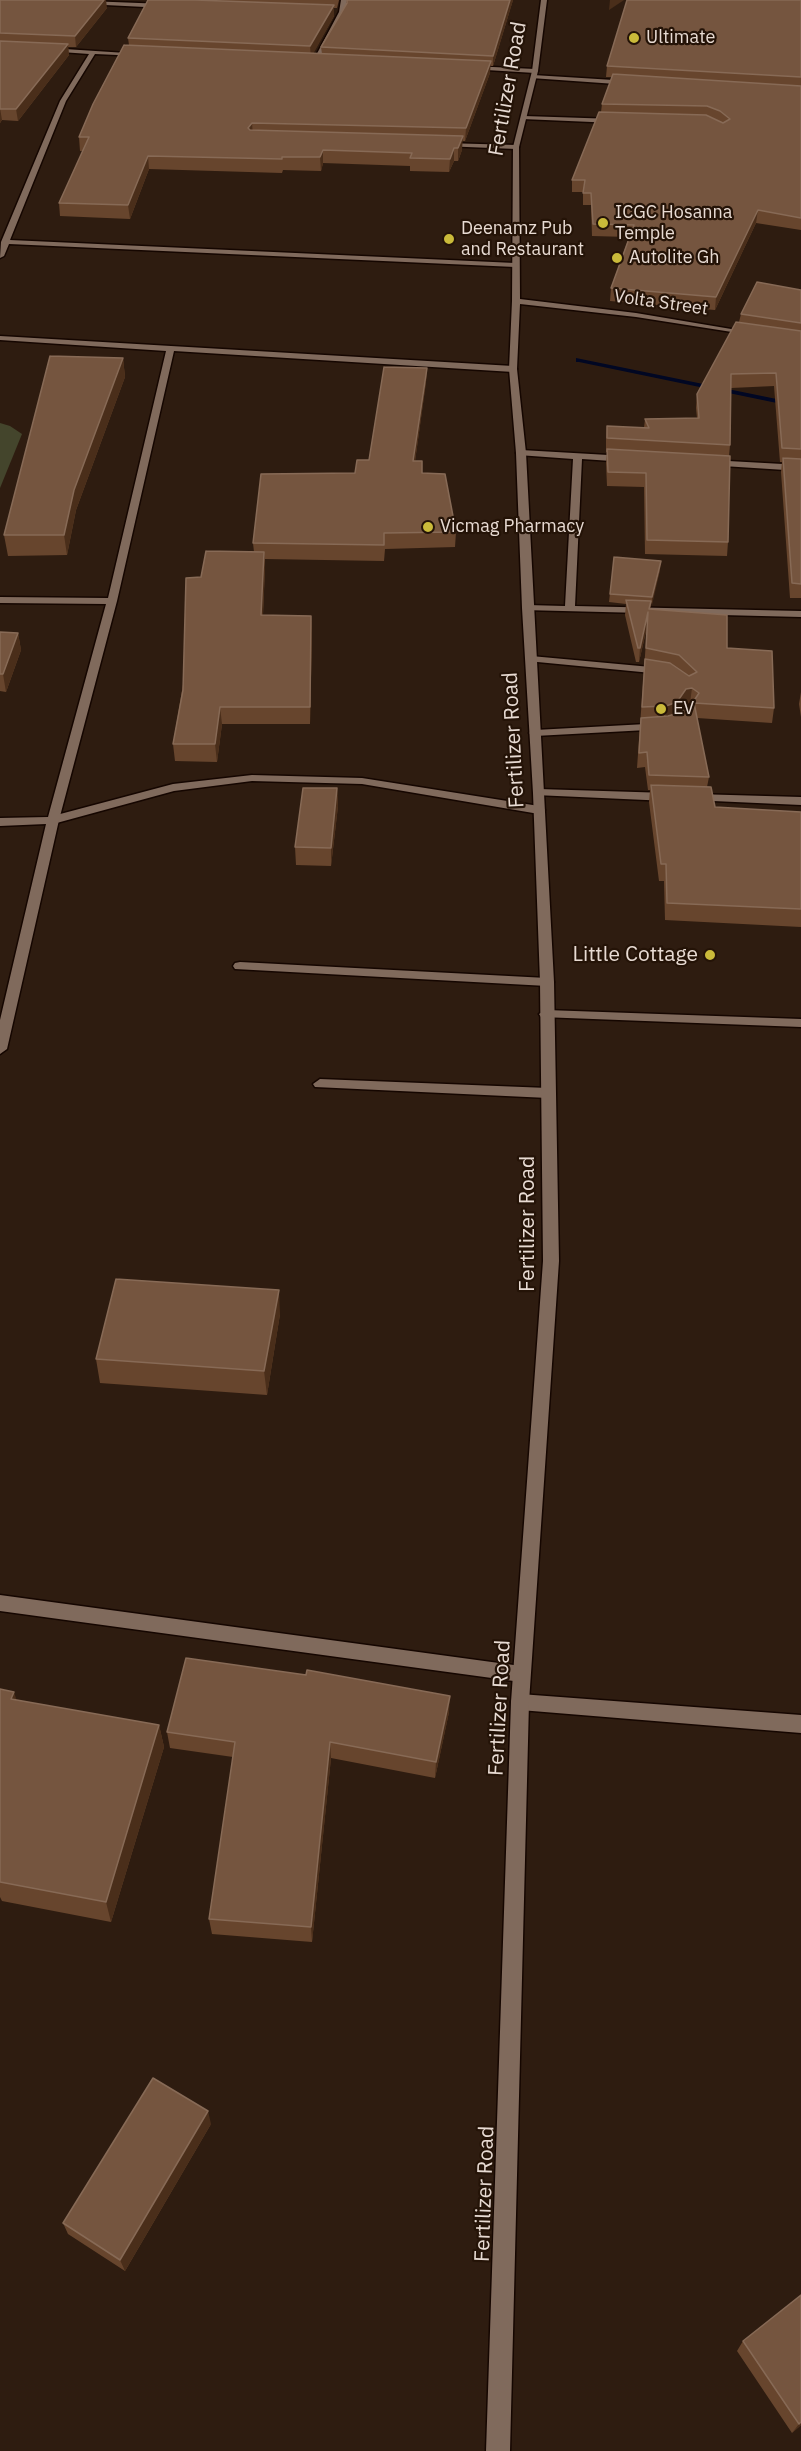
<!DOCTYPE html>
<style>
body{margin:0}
canvas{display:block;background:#2e1c10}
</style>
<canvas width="801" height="2451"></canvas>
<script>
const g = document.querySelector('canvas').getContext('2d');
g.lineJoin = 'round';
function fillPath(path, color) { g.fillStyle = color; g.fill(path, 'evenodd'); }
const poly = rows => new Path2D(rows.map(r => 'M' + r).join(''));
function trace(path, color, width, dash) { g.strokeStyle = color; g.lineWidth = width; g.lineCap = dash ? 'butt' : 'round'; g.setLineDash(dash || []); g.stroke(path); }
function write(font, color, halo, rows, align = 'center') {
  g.font = font + ' "IBM Plex Sans",sans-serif'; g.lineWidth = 4.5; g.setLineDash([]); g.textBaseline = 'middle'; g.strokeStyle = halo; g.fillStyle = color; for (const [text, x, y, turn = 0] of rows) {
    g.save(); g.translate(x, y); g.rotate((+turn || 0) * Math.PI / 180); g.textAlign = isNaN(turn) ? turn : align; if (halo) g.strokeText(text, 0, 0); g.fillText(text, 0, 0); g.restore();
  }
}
fillPath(poly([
 [0,423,10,426,22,434,0,488]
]), '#44452c');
fillPath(poly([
 [576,358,801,404,801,408,579,362,576,362,576,358]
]), '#010723');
const service = poly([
 [531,656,662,668,667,671,662,674,527,661,526,659,531,656],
 [689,705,695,708,685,723,666,729,535,736,529,733,535,730,665,723,677,719,685,706,689,705],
 [252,775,362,778,539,806,545,810,539,814,362,784,252,781,174,791,53,824,47,820,49,817,173,784,252,775],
 [240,962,547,978,554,982,547,986,235,969,233,966,235,963,240,962],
 [320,1079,548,1088,555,1093,548,1098,315,1087,313,1084,320,1079]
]);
const minor = poly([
 [341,0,347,0,345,12,317,62,312,63,339,12,341,0],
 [87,1,165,4,168,6,165,8,85,4,87,1],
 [49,48,142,54,139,56,95,54,66,101,10,240,515,263,519,265,515,267,9,244,4,256,0,258,1,242,60,101,89,54,47,51,49,48],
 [472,66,535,69,538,71,535,73,470,69,472,66],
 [533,75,630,81,633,83,630,85,531,78,533,75],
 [524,116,615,119,618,121,615,123,522,119,524,116],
 [444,143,516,145,519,147,516,149,442,146,444,143],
 [0,336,513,366,517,369,513,372,174,351,117,601,59,820,7,1049,0,1054,0,1020,46,824,0,826,0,818,48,817,106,604,0,603,0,597,108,598,166,351,0,340,0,336],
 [521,450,626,456,631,459,626,462,582,459,575,606,801,611,801,617,523,610,523,606,527,605,565,606,573,459,518,455,516,453,521,450],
 [710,460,801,465,801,471,707,465,707,461,710,460],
 [539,789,668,793,674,797,668,801,535,795,535,791,539,789],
 [695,794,801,797,801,805,691,800,689,798,695,794],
 [546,1010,801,1019,801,1027,541,1017,539,1014,546,1010],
 [0,1595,521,1666,527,1668,530,1674,527,1680,521,1682,0,1611,0,1595],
 [520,1694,801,1715,801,1733,520,1710,513,1708,511,1702,513,1696,520,1694]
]);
const tertiary = poly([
 [541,0,547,0,538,71,519,147,520,299,636,313,755,333,751,335,636,317,520,304,517,369,526,453,554,982,559,1261,529,1702,510,2451,486,2451,511,1702,543,1261,540,982,533,793,522,608,516,453,509,369,512,301,513,147,532,71,541,0]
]);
trace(service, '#150600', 3);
trace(minor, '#150600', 3);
trace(tertiary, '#150600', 3);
fillPath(service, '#806a5c');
fillPath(minor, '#806a5c');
fillPath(tertiary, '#806a5c');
fillPath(poly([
 [0,0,107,8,76,47,68,47,69,55,18,121,2,120,0,123],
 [148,0,339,0,337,8,334,8,334,16,313,53,322,54,321,47,347,3,347,0,513,0,493,66,490,66,490,73,465,141,462,141,462,150,458,161,454,161,449,172,410,171,410,166,323,163,321,171,283,170,282,173,149,169,130,219,60,216,59,203,83,151,80,151,79,137,129,45,128,38],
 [801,0,801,230,756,223,715,310,610,301,611,288,629,237,592,236,591,205,583,205,583,192,572,192,572,180,601,112,602,104,612,77,606,77,607,66],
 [801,290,801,598,790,598,781,472,782,462,780,462,774,386,731,388,730,445,729,456,728,542,727,556,645,554,644,487,607,486,606,463,607,452,606,452,606,440,607,426,644,428,645,419,697,418,696,408,697,394,739,322,741,314],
 [123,358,125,377,76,510,67,555,8,556,4,535],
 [427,368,426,382,415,461,456,532,455,547,385,549,384,561,265,559,265,568,263,615,311,616,312,633,310,724,222,724,217,762,175,761,173,744,201,577,254,552,253,543,355,473,369,460],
 [614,557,660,570,650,609,727,648,774,708,772,723,697,718,709,777,707,787,715,807,801,812,801,927,665,920,664,881,659,881,649,802,650,790,648,790,645,767,637,768,647,627,639,662,636,662,625,615,626,604,609,602],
 [690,703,692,704,688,710,678,713,684,704],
 [0,632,18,633,21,650,6,692,0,691],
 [801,692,801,717,799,704],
 [337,788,338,806,331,866,296,865,295,847],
 [280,1314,267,1395,100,1383,96,1359],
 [0,1689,16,1700,159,1725,164,1747,111,1922,2,1901,0,1897],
 [449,1712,435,1778,331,1758,312,1942,212,1934,209,1919,233,1757,170,1748,167,1732],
 [211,2124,125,2271,68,2234,63,2223],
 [743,2341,801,2425,792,2433,737,2351]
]), '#67452d');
fillPath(poly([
 [104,0,106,0,107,8,76,47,75,36],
 [510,0,513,0,493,66,493,56],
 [610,0,624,0,609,10],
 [334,5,334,16,311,58,310,46],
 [68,44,69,55,18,121,16,109],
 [491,61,490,73,465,141,466,128],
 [0,108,2,120,0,123],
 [252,123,253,136,248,128],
 [463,136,462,150,458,161,458,148],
 [454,148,454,161,449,172,450,159],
 [323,150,323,163,321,171,320,157],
 [148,156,149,169,130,219,128,205],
 [758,210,756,223,715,310,716,297],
 [123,358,125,377,76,510,67,555,64,535,74,490],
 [427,368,426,382,413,476,413,461],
 [264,552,265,568,262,632,261,615],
 [661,561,660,570,652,605,652,597],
 [648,612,647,627,639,662,640,648],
 [311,616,312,633,310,724,310,707],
 [18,633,21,650,6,692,3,674],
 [692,688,690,703,684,704,676,717,665,721,666,706,686,689],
 [220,707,222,724,217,762,215,744],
 [337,788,338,806,331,866,331,848],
 [279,1290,280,1314,267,1395,264,1371],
 [14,1692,21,1714,11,1699],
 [450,1696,449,1712,435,1778,436,1762],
 [159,1725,164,1747,111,1922,106,1902],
 [330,1742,331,1758,312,1942,311,1927],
 [208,2111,211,2124,125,2271,120,2260],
 [801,2422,801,2425,792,2433,799,2424]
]), '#4a2e1a');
const building = poly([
 [0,0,104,0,75,36,0,33,0,0],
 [148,0,195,0,334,5,310,46,128,38,148,0],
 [347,0,510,0,493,56,321,47,347,3,347,0],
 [627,0,801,0,801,77,607,66,627,0],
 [0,41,68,44,16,109,0,109,0,41],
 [124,45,491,61,466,128,252,123,248,128,250,130,463,136,458,148,454,148,450,159,410,158,412,153,323,150,320,157,282,157,282,159,148,156,128,205,59,203,89,137,79,137,93,104,124,45],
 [613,74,801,86,801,218,758,210,716,297,611,288,634,225,593,224,591,193,583,193,585,180,572,180,599,112,706,115,723,123,730,119,720,111,707,106,602,104,613,74],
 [757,282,801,290,801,323,741,314,757,282],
 [736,322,801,331,801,449,782,448,776,373,731,374,730,445,607,438,607,426,649,428,645,419,699,418,697,394,736,322],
 [50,356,123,358,74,490,64,535,4,535,50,356],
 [384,367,427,368,413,461,422,461,422,473,445,474,456,532,384,533,384,545,253,543,261,474,355,473,357,460,369,460,384,367],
 [607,449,730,456,728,542,647,540,646,473,608,472,607,449],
 [783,458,801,459,801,584,792,583,783,458],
 [206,551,264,552,261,615,311,616,310,707,220,707,215,744,173,744,183,690,186,578,201,577,206,551],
 [614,557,661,561,652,597,610,594,614,557],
 [626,600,651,601,649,609,727,615,727,648,772,651,774,708,694,703,709,777,649,775,647,752,639,753,641,718,668,716,688,710,699,693,692,688,686,689,677,702,666,706,642,707,645,659,670,663,689,676,697,672,679,655,646,648,648,612,640,648,638,648,626,600],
 [0,632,18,633,3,674,0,674,0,632],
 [651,785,711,787,715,807,801,812,801,909,667,903,666,864,661,864,651,785],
 [303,788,337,788,331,848,295,847,303,788],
 [116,1279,279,1290,264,1371,96,1359,116,1279],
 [186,1658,306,1675,307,1670,450,1696,436,1762,330,1742,311,1927,209,1919,235,1742,167,1732,186,1658],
 [0,1689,14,1692,11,1699,159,1725,106,1902,0,1882,0,1689],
 [153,2078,208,2111,120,2260,63,2223,153,2078],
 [801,2295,801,2422,799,2424,743,2341,801,2295]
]);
fillPath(building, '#75553f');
trace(building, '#876a56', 1.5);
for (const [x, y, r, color] of [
 [634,38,6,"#caba3a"],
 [603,223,6,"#caba3a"],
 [449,239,6,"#caba3a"],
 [617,258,6,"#caba3a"],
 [428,527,6,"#caba3a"],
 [661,709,6,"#caba3a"],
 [710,955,6,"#caba3a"]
]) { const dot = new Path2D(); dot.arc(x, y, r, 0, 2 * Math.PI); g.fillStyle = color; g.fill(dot); trace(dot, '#241307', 2); }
write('18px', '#e8dbd3', '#241307', [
 ["Ultimate",646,38],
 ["ICGC Hosanna",615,213],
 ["Temple",615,234],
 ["Deenamz Pub",461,229],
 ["and Restaurant",461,250],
 ["Autolite Gh",629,258],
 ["Vicmag Pharmacy",440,527],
 ["EV",673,709]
], 'left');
write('18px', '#e8dbd3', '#241307', [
 ["Volta Street",661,303,8]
]);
write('21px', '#e8dbd3', '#241307', [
 ["Fertilizer Road",508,89,-80],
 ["Fertilizer Road",514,740,-93],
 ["Fertilizer Road",528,1224,-90],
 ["Fertilizer Road",500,1708,-87],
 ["Fertilizer Road",485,2194,-88]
]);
write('21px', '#e8dbd3', '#241307', [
 ["Little Cottage",698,955]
], 'right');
</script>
